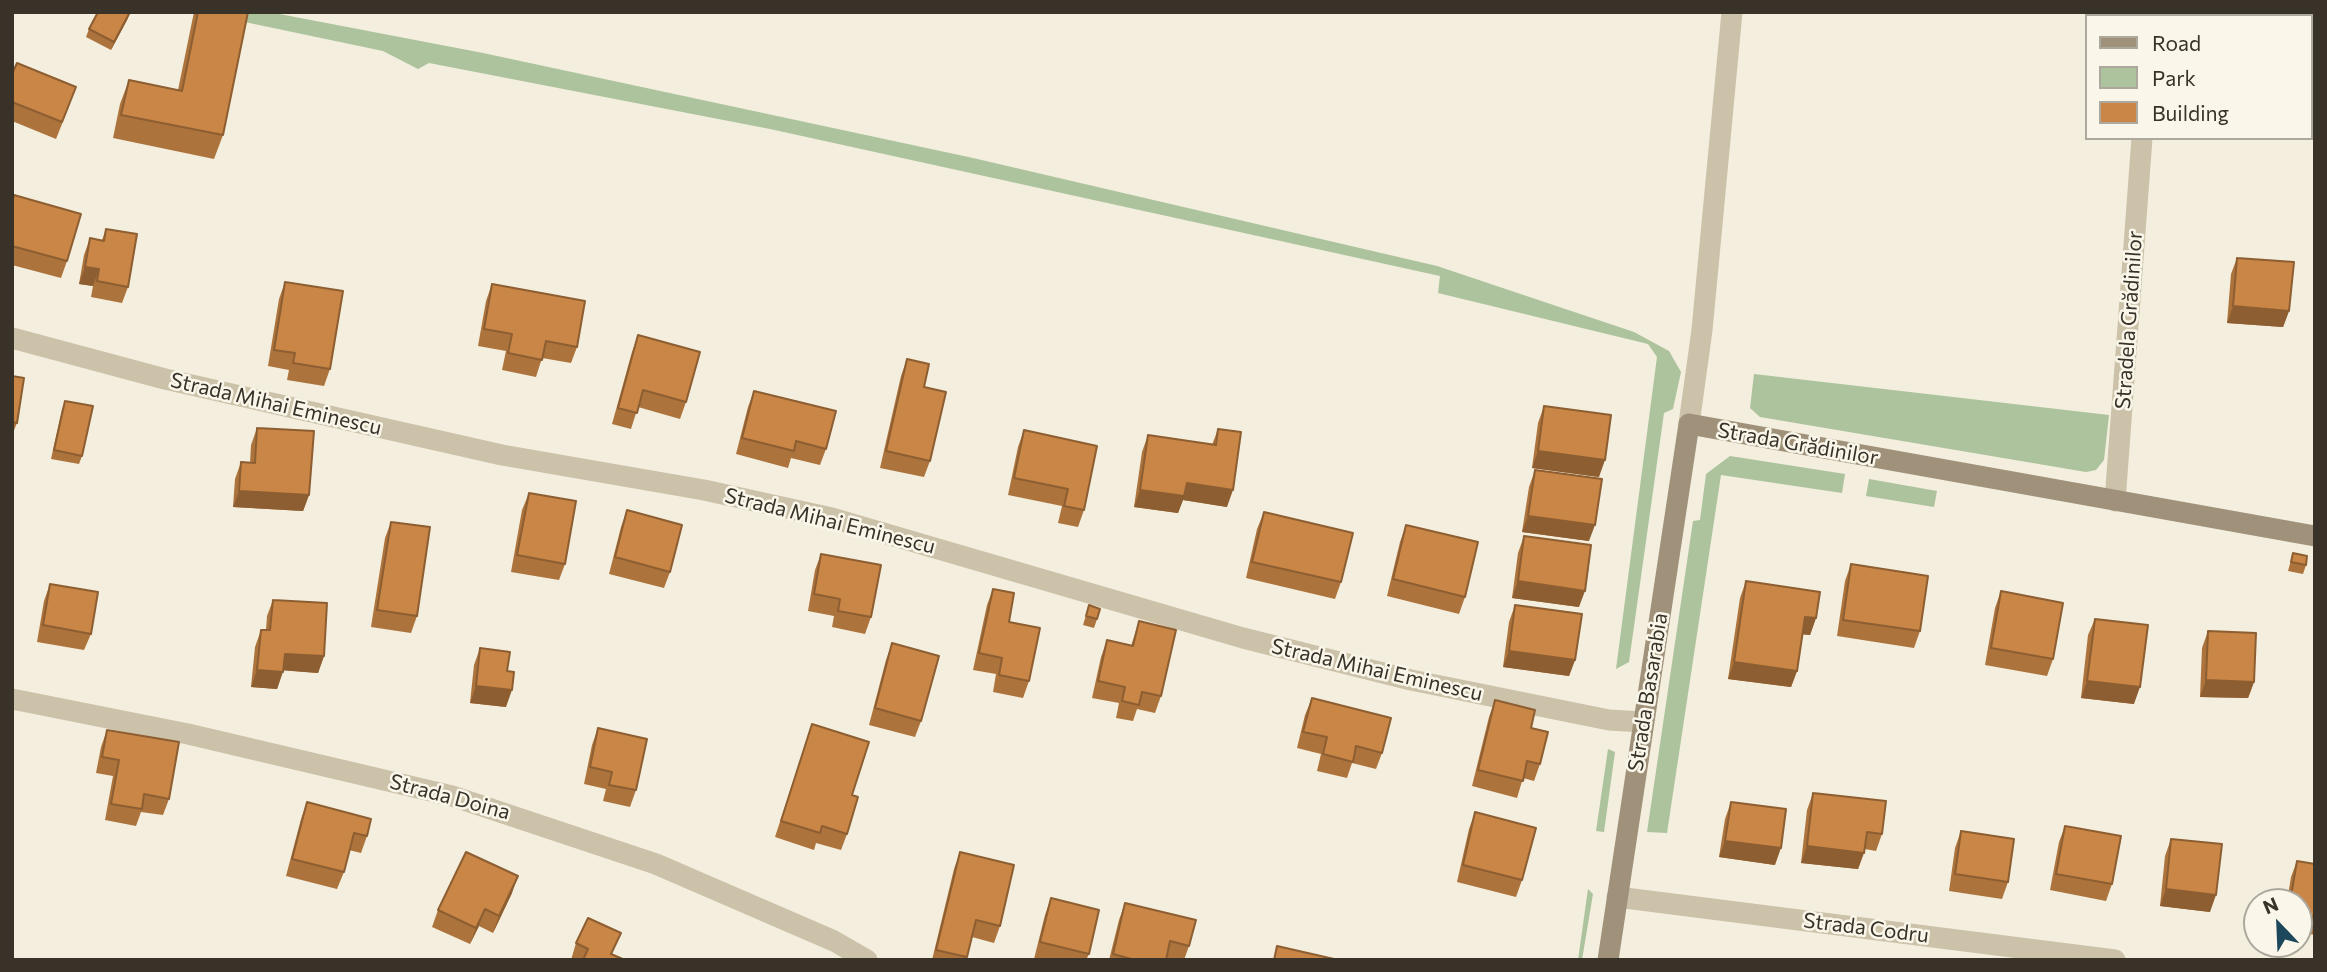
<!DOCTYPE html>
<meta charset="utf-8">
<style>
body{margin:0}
#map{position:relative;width:2327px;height:972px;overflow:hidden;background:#f3eedd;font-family:Commissioner,sans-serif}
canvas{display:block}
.frame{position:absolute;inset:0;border:14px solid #383229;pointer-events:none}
.legend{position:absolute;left:2085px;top:14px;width:228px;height:126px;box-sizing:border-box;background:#faf7ea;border:2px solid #aca89d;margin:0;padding:9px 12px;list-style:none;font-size:21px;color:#383229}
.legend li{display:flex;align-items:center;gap:14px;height:35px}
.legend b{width:35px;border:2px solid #aca89d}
.north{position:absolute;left:2243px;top:888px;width:70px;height:70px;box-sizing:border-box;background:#faf7ea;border:2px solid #aca89d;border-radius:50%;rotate:337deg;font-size:19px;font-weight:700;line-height:28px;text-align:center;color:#383229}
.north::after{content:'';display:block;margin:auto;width:24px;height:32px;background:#1d485b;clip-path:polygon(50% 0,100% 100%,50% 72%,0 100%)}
</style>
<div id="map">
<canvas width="2327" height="972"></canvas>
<div class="frame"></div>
<ul class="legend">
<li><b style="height:9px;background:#9f917a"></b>Road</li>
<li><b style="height:19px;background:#acc39d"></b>Park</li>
<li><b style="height:19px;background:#c98646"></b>Building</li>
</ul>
<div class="north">N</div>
</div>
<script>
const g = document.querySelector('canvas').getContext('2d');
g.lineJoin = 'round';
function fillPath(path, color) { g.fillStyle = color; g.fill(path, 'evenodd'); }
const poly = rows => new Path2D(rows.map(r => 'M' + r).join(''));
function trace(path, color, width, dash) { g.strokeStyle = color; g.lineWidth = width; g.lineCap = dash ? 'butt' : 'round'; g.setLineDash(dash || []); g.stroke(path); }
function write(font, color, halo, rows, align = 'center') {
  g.font = font + ' Commissioner,sans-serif'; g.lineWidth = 5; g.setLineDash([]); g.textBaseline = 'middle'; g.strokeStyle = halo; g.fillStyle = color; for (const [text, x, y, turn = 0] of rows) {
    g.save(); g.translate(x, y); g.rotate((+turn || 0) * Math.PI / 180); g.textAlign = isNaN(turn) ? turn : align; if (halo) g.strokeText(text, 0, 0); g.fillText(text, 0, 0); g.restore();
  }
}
fillPath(poly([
 [197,12,269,12,483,53,973,158,1437,266,1634,332,1669,351,1681,372,1673,409,1664,413,1629,662,1616,669,1657,357,1648,344,1438,293,1440,276,770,129,429,63,418,69,383,51],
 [1754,374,2109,415,2104,460,2096,470,2086,472,1760,417,1750,408],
 [1730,456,1845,474,1842,493,1721,475,1667,833,1647,832,1693,521,1700,520,1706,474],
 [1869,479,1937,491,1934,507,1866,496],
 [1608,749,1615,752,1604,832,1596,831],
 [1588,889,1593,894,1582,960,1578,960]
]), '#acc39d');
trace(poly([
 [2151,16,2151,12],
 [12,338,165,379,502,455,704,490,832,518,1243,638,1411,680,1609,720,1643,722],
 [1689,424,1702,330,1732,12],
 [2115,501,2142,138],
 [12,699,188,734,452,796,656,864,834,941,867,960],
 [1617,897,2115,960]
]), '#ccc1a9', 21);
trace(poly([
 [1608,960,1689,424,2315,536]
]), '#9f917a', 21);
fillPath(poly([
 [130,12,127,20,111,50,86,37,89,29],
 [194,12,248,12,223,135,214,159,113,138,120,104,129,80,178,90],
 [12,74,70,104,56,139,12,121],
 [12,201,67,261,61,278,12,265],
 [106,229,128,287,122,303,91,297,93,286,79,284,84,255,90,238,102,240],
 [2237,258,2289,311,2283,327,2227,323,2231,274],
 [285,282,330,369,324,386,287,380,289,370,268,366,279,299],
 [492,284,577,347,571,363,542,358,536,377,502,370,506,351,478,346,486,301],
 [638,335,686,402,680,419,638,407,631,429,612,424,632,352],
 [907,359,924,387,930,461,924,477,880,468,901,376],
 [12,376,17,423,12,435],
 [754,391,826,449,820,465,791,458,788,468,736,454,748,407],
 [65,401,82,456,79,464,51,459,62,409],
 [1544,406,1599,477,1532,468,1538,423],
 [257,428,309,495,303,511,233,507,235,479,241,462,250,463,251,445],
 [1218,429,1227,507,1183,500,1178,513,1134,507,1142,452,1148,435,1212,445],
 [1024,430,1084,510,1078,527,1058,523,1062,506,1008,495,1018,447],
 [1535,470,1589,541,1522,532,1529,487],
 [529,493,565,564,559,580,511,572,522,510],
 [627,510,670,572,664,588,609,574,621,527],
 [1264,512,1341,582,1335,599,1246,578,1257,529],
 [391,522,417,616,411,633,371,627,385,538],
 [1406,525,1465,597,1459,614,1387,596,1400,542],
 [1524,536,1579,607,1512,598,1518,553],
 [2293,553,2306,565,2303,574,2288,571],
 [821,554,871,617,865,634,832,627,834,616,808,611,815,570],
 [1851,564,1920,631,1914,648,1837,636,1845,581],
 [1746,581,1816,618,1810,635,1802,634,1797,671,1791,687,1728,679,1740,598],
 [50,584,91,634,84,650,37,642,44,601],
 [993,589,1009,622,1029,681,1023,698,993,692,996,674,973,670,987,605],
 [2001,591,2053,659,2047,676,1985,665,1995,608],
 [273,600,324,656,318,673,283,670,277,689,251,687,255,647,261,630,266,630,267,616],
 [1089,605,1097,619,1094,628,1083,625],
 [1515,605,1575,660,1569,676,1503,667,1509,622],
 [2095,619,2134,704,2081,698,2088,635],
 [1139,621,1161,696,1155,713,1137,709,1133,721,1116,718,1119,703,1092,698,1101,657,1107,640,1131,646],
 [2208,631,2254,682,2248,698,2200,697,2202,648],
 [892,643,921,721,915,737,869,725,886,660],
 [480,648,507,671,506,707,470,703,474,665],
 [1312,698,1382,753,1376,769,1352,763,1347,778,1317,771,1321,754,1297,748,1305,715],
 [1495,700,1531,728,1540,764,1534,781,1523,778,1517,798,1472,786,1489,717],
 [812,724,852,795,847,834,841,850,816,843,814,850,775,837],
 [598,728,636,790,630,807,603,801,606,789,584,784,592,745],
 [107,730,169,799,163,815,141,812,136,826,105,820,113,776,96,773,101,747],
 [1813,793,1882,834,1876,851,1865,849,1858,869,1801,863,1807,810],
 [307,802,367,836,361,853,349,850,344,872,337,889,286,876,301,819],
 [1731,802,1775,865,1719,857,1725,819],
 [1475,812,1522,880,1516,897,1457,882,1469,829],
 [2065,826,2112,884,2106,901,2050,890,2059,842],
 [1961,831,2008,882,2002,899,1949,891,1955,848],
 [2171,839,2210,912,2160,906,2165,856],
 [960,852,1000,926,994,943,972,937,966,960,932,960,954,869],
 [2297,861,2315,864,2315,935,2299,932,2299,902,2287,902,2291,877],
 [512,893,493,933,479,926,470,944,432,927,438,910],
 [1051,898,1089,954,1086,960,1034,959,1045,915],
 [1125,903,1189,946,1184,960,1166,958,1166,960,1109,960,1119,920],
 [576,943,613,954,625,960,571,960]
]), '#ad733c');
fillPath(poly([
 [130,12,127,20,111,50,114,42],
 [85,267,99,269,93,286,79,284],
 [2233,306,2289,311,2283,327,2227,323],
 [1538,451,1605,460,1599,477,1532,468],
 [1187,483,1233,490,1227,507,1183,500,1178,513,1134,507,1140,490],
 [239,491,309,495,303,511,233,507],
 [1528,516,1595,525,1589,541,1522,532],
 [1518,581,1585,591,1579,607,1512,598],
 [1805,617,1816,618,1810,635,1799,634],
 [1509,651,1575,660,1569,676,1503,667],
 [285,654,324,656,318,673,278,670],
 [1734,662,1797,671,1791,687,1728,679],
 [257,670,283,672,277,689,251,687],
 [2206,680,2254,682,2248,698,2200,697],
 [2087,681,2140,687,2134,704,2081,698],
 [476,686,512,690,506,707,470,703],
 [1725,841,1781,848,1775,865,1719,857],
 [1807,846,1864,853,1858,869,1801,863],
 [518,876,512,893,493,933,499,916],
 [2166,889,2216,895,2210,912,2160,906],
 [485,909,479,926,470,944,476,928]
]), '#8d5e31');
const building = poly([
 [98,12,130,12,114,42,89,29,98,12],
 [198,12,248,12,223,135,121,115,129,80,182,91,198,12],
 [2228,13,2264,16,2228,16,2228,13],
 [17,63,76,87,62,122,12,102,12,74,17,63],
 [14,195,81,214,67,261,12,246,12,203,14,195],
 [106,229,137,234,128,287,97,281,99,269,85,267,90,238,104,241,106,229],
 [2237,258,2294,262,2289,311,2233,306,2237,258],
 [285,282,343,291,330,369,293,363,295,353,274,350,285,282],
 [492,284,585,301,577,347,546,341,542,360,508,353,512,334,484,329,492,284],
 [638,335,700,352,686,402,643,390,637,413,618,408,638,335],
 [907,359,929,364,924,387,946,392,930,461,886,451,907,359],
 [12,376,24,378,17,423,12,422,12,376],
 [754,391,836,411,826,449,796,441,794,451,742,438,754,391],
 [65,401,93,406,82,456,54,450,65,401],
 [1544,406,1611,415,1605,460,1538,451,1544,406],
 [257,428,314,431,309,495,239,491,241,462,255,463,257,428],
 [1218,429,1241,432,1233,490,1187,483,1184,496,1140,490,1148,435,1216,445,1218,429],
 [1024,430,1097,446,1084,510,1064,506,1068,489,1014,478,1024,430],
 [1535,470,1602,479,1595,525,1528,516,1535,470],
 [529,493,576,501,565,564,517,555,529,493],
 [627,510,682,525,670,572,615,557,627,510],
 [1264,512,1353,533,1341,582,1252,562,1264,512],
 [391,522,430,527,417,616,377,610,391,522],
 [1406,525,1478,542,1465,597,1393,579,1406,525],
 [1524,536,1591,545,1585,591,1518,581,1524,536],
 [2293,553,2307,556,2306,565,2291,562,2293,553],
 [821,554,881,565,871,617,838,611,840,599,814,594,821,554],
 [1851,564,1928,576,1920,631,1843,620,1851,564],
 [1746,581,1820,592,1816,618,1805,617,1797,671,1734,662,1746,581],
 [50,584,98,592,91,634,43,625,50,584],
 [993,589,1014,593,1009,622,1040,628,1029,681,999,675,1002,658,979,653,993,589],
 [2001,591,2063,603,2053,659,1991,648,2001,591],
 [273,600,327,603,324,656,285,654,283,672,257,670,261,630,270,630,273,600],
 [1089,605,1100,609,1097,619,1086,616,1089,605],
 [1515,605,1582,614,1575,660,1509,651,1515,605],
 [2095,619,2148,625,2140,687,2087,681,2095,619],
 [1139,621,1176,630,1161,696,1142,692,1139,705,1122,701,1125,687,1098,681,1107,640,1133,646,1139,621],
 [2208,631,2256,633,2254,682,2206,680,2208,631],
 [892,643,939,656,921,721,875,708,892,643],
 [480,648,510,652,507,671,514,672,512,690,476,686,480,648],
 [1312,698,1391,718,1382,753,1356,746,1353,762,1323,754,1327,737,1303,732,1312,698],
 [1495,700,1535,710,1531,728,1548,732,1540,764,1527,761,1523,781,1478,770,1495,700],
 [812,724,869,742,852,795,858,797,847,834,822,826,820,833,781,821,812,724],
 [598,728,647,739,636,790,609,785,612,772,590,767,598,728],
 [107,730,179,742,169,799,144,794,142,809,111,804,119,760,102,757,107,730],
 [1813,793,1886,801,1882,834,1867,832,1864,853,1807,846,1813,793],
 [307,802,371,819,367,836,354,833,344,872,292,859,307,802],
 [1731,802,1786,809,1781,848,1725,841,1731,802],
 [1475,812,1536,828,1522,880,1463,865,1475,812],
 [2065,826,2121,836,2112,884,2056,874,2065,826],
 [1961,831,2014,839,2008,882,1955,874,1961,831],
 [2171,839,2222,844,2216,895,2166,889,2171,839],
 [466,852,518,876,499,916,485,909,476,928,438,910,466,852],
 [960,852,1014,865,1000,926,976,920,967,957,936,950,960,852],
 [2297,861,2315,864,2315,917,2299,914,2299,902,2290,902,2297,861],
 [1051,898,1099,910,1089,954,1040,942,1051,898],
 [1125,903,1196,920,1189,946,1170,941,1166,960,1135,960,1113,954,1125,903],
 [588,918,621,933,611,954,625,960,583,960,588,949,576,943,588,918],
 [1277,946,1334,959,1334,960,1274,960,1277,946]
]);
fillPath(building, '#c98646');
trace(building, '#8d5e31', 2);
write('21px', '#383229', '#faf7ea', [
 ["Stradela Grădinilor",2129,320,-86],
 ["Strada Mihai Eminescu",276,404,13],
 ["Strada Grădinilor",1798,444,10],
 ["Strada Mihai Eminescu",830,521,14],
 ["Strada Mihai Eminescu",1377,670,13],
 ["Strada Basarabia",1648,692,-81],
 ["Strada Doina",450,797,15],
 ["Strada Codru",1866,928,7]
]);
</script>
